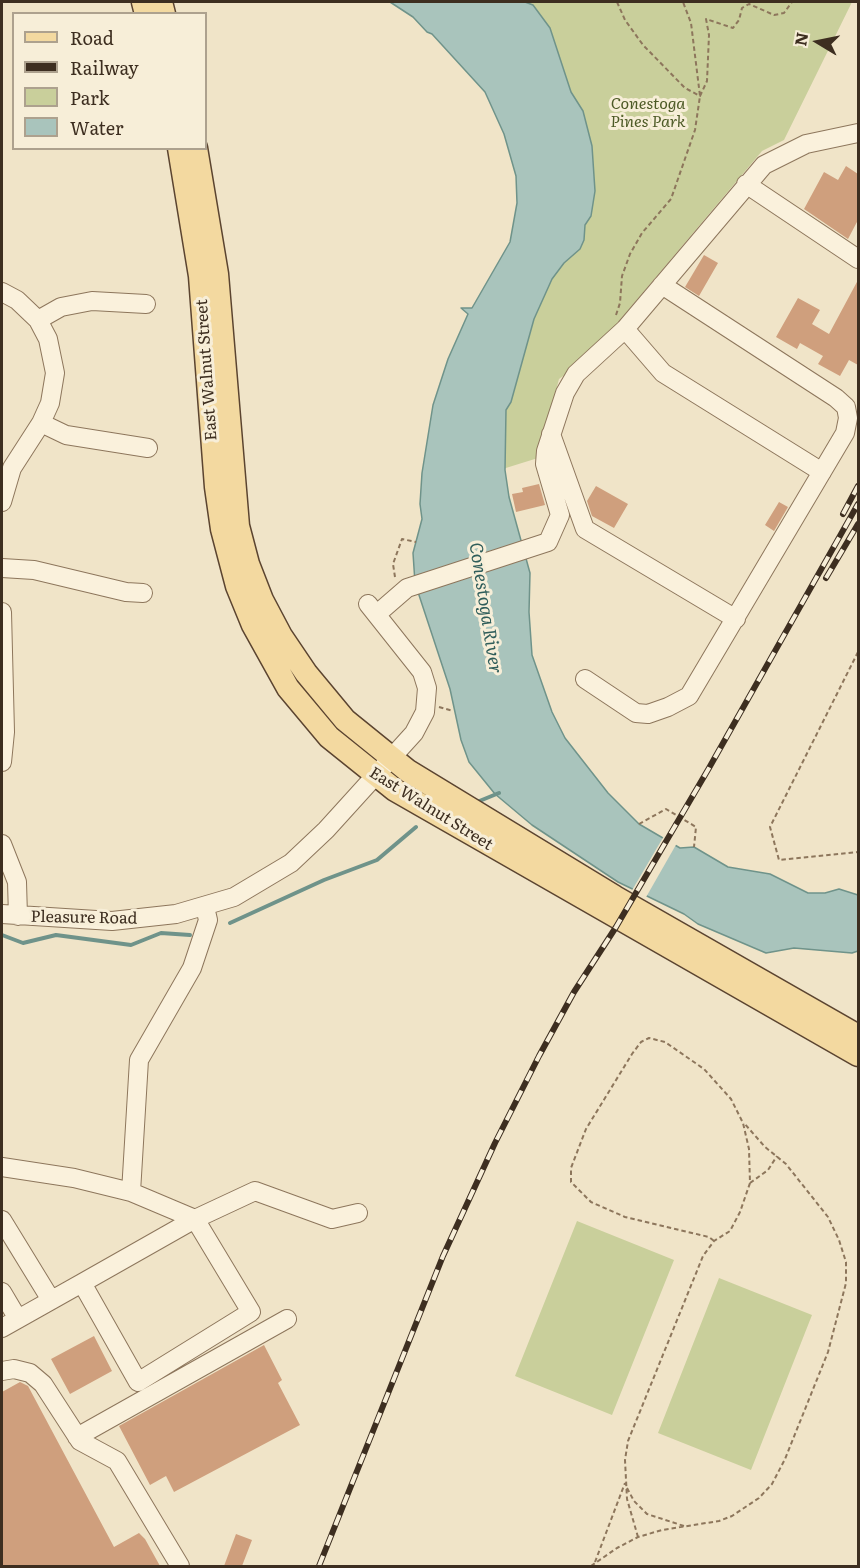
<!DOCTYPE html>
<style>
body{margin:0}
#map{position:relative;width:860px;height:1568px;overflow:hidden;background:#f0e4c8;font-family:Literata,serif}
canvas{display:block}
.frame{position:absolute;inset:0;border:3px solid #3d2e20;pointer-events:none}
.legend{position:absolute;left:12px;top:12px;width:195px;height:138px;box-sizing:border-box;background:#f7eed8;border:2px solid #ada18e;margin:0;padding:8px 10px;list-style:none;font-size:18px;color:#3d2e20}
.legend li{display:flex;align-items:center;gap:12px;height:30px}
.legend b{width:30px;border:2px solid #ada18e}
.north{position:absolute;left:788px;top:12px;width:60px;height:60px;-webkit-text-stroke:4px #f7eed8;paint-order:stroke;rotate:280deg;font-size:16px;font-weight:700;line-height:24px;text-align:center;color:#3d2e20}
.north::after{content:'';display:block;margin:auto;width:21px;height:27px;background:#3d2e20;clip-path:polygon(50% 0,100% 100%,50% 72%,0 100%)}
</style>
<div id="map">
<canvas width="860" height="1568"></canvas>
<div class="frame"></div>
<ul class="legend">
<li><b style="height:8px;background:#f3d9a0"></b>Road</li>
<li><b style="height:8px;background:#3d2e20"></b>Railway</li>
<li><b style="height:16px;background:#c9cf9b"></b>Park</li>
<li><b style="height:16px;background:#a9c4bc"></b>Water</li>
</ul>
<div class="north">N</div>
</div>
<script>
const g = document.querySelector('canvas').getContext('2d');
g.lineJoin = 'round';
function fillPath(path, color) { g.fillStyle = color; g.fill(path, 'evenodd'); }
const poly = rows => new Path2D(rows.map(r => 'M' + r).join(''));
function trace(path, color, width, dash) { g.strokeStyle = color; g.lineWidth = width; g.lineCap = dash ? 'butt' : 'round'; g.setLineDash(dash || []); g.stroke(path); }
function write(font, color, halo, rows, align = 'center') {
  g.font = font + ' Literata,serif'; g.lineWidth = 6; g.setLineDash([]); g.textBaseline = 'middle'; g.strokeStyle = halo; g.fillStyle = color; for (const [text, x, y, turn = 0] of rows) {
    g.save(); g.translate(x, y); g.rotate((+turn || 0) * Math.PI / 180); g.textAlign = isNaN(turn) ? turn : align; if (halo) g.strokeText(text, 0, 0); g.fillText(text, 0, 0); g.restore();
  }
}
fillPath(poly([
 [452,2,852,2,784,140,762,151,588,358,559,379,538,458,464,481,543,197],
 [577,1221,674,1260,612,1415,515,1376],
 [719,1278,812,1315,751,1470,658,1433]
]), '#c9cf9b');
const water = poly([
 [390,2,525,2,533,5,550,28,571,92,583,111,592,146,595,191,591,216,585,225,584,240,580,249,564,263,552,279,534,319,511,402,506,410,505,470,509,497,530,573,529,612,532,655,552,712,565,738,608,793,639,824,680,848,694,847,728,867,770,874,808,893,825,893,839,889,858,895,858,951,852,953,794,948,766,953,698,924,684,914,618,882,532,825,495,794,469,762,461,740,450,689,415,583,413,553,422,519,420,504,422,473,433,405,448,359,468,314,461,308,472,308,510,242,517,203,516,176,504,134,485,92,432,34,427,32,413,17,390,2]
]);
fillPath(water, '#a9c4bc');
trace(water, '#6f938a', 1.5);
fillPath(poly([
 [664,836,677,843,645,899,631,892]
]), '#f0e4c8');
trace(poly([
 [477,802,499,793],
 [230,923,324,880,377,860,416,827],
 [2,935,23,943,56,935,131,945,161,933,190,935]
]), '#6f938a', 4);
fillPath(poly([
 [846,166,858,174,858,220,848,239,804,209,824,172,838,180],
 [704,255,718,263,699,296,685,287],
 [858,280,858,365,849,360,840,376,818,364,823,356,800,343,797,349,776,337,798,298,820,310,812,324,829,334],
 [539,484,545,505,516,512,512,494,523,492,522,488],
 [596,486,628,504,614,528,592,516,587,501],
 [779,502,788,507,774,531,765,525],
 [94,1336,112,1371,70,1394,51,1359],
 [264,1345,282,1380,278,1383,300,1425,174,1492,166,1476,150,1485,119,1426],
 [20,1382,28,1386,114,1547,139,1533,145,1539,160,1566,2,1566,2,1392],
 [236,1534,252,1540,242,1566,224,1566]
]), '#cf9f7d');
const minor = poly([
 [746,184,858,259],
 [2,292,17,300,38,320,48,339,55,373,50,403,41,423,12,468,2,502],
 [38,320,61,307,92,301,146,304],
 [625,329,663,373,822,472],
 [41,423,66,435,148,448],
 [551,434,585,529,736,619],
 [2,568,34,570,126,592,143,593],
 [2,612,5,732,2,762],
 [377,614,407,588,548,542,560,515,545,464,546,451,565,393,576,374,625,329,764,165,806,144,858,133],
 [585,679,636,713,648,714,668,707,689,696,845,433,848,418,846,407,836,398,662,285],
 [2,844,17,882,18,916],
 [2,914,112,921,176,914,234,897,291,863,326,830,414,733,425,712,427,688,422,672,368,604],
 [2,1167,74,1178,131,1192,195,1219,251,1312,138,1382,82,1283,2,1328],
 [131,1192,139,1060,192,968,208,920,205,907],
 [2,1220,51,1300],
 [82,1283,195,1219,255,1191,332,1219,358,1213],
 [2,1292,18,1319],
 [2,1371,14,1369,30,1373,43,1384,80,1441,117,1461,180,1566],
 [77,1437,287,1319]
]);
const major = poly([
 [143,2,146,14],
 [161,2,164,14],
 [179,148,200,276,216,487,222,529,237,586,253,625,288,688,329,737,395,790,858,1055],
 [196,148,217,274,238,526,248,564,262,600,281,636,306,673,345,720,408,771,615,897,858,1036]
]);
trace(minor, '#8d765c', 20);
trace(major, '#5b4430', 25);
trace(poly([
 [617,2,625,20,643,45,685,88,700,96,707,81,709,35,706,19,733,28,739,20,742,8,749,4,774,15,784,13,792,2],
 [616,315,620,303,622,276,630,254,642,233,671,199,695,130,700,96,691,23,683,2],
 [395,577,393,564,402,539,416,542],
 [858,652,770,827,779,860,858,852],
 [439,707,453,711],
 [639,824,666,809,696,827,694,847],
 [750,1183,768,1170,777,1156],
 [627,1488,634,1501,647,1514,684,1526],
 [638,1537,627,1499,625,1460,628,1441,703,1256,714,1241,730,1231,740,1212,750,1183,749,1149,743,1123,731,1099,704,1069,665,1042,649,1038,641,1042,632,1054,586,1129,571,1168,571,1182,591,1202,625,1217,709,1237,714,1241],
 [595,1562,625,1483],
 [591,1566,617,1548,638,1537,662,1530,719,1521,732,1516,759,1498,772,1484,785,1459,828,1352,846,1283,846,1262,839,1240,828,1217,786,1164,765,1147,744,1123]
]), '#8d765c', 2, [4.5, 3]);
trace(minor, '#faf1dc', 18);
trace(major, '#f3d9a0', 22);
const rail = poly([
 [843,514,858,486],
 [826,578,858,524],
 [319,1566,443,1256,495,1143,539,1056,574,992,616,927,709,768,858,504]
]);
trace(rail, '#3d2e20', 6);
trace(rail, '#f7eed8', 4, [11]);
write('italic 16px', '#4d5a26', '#f7eed8', [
 ["Conestoga",648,104],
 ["Pines Park",648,122]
]);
write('16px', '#3d2e20', '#f7eed8', [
 ["East Walnut Street",207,370,-94],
 ["East Walnut Street",431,809,32],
 ["Pleasure Road",84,918,1]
]);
write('italic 18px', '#2f5d5a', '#f7eed8', [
 ["Conestoga River",485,608,81]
]);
</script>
